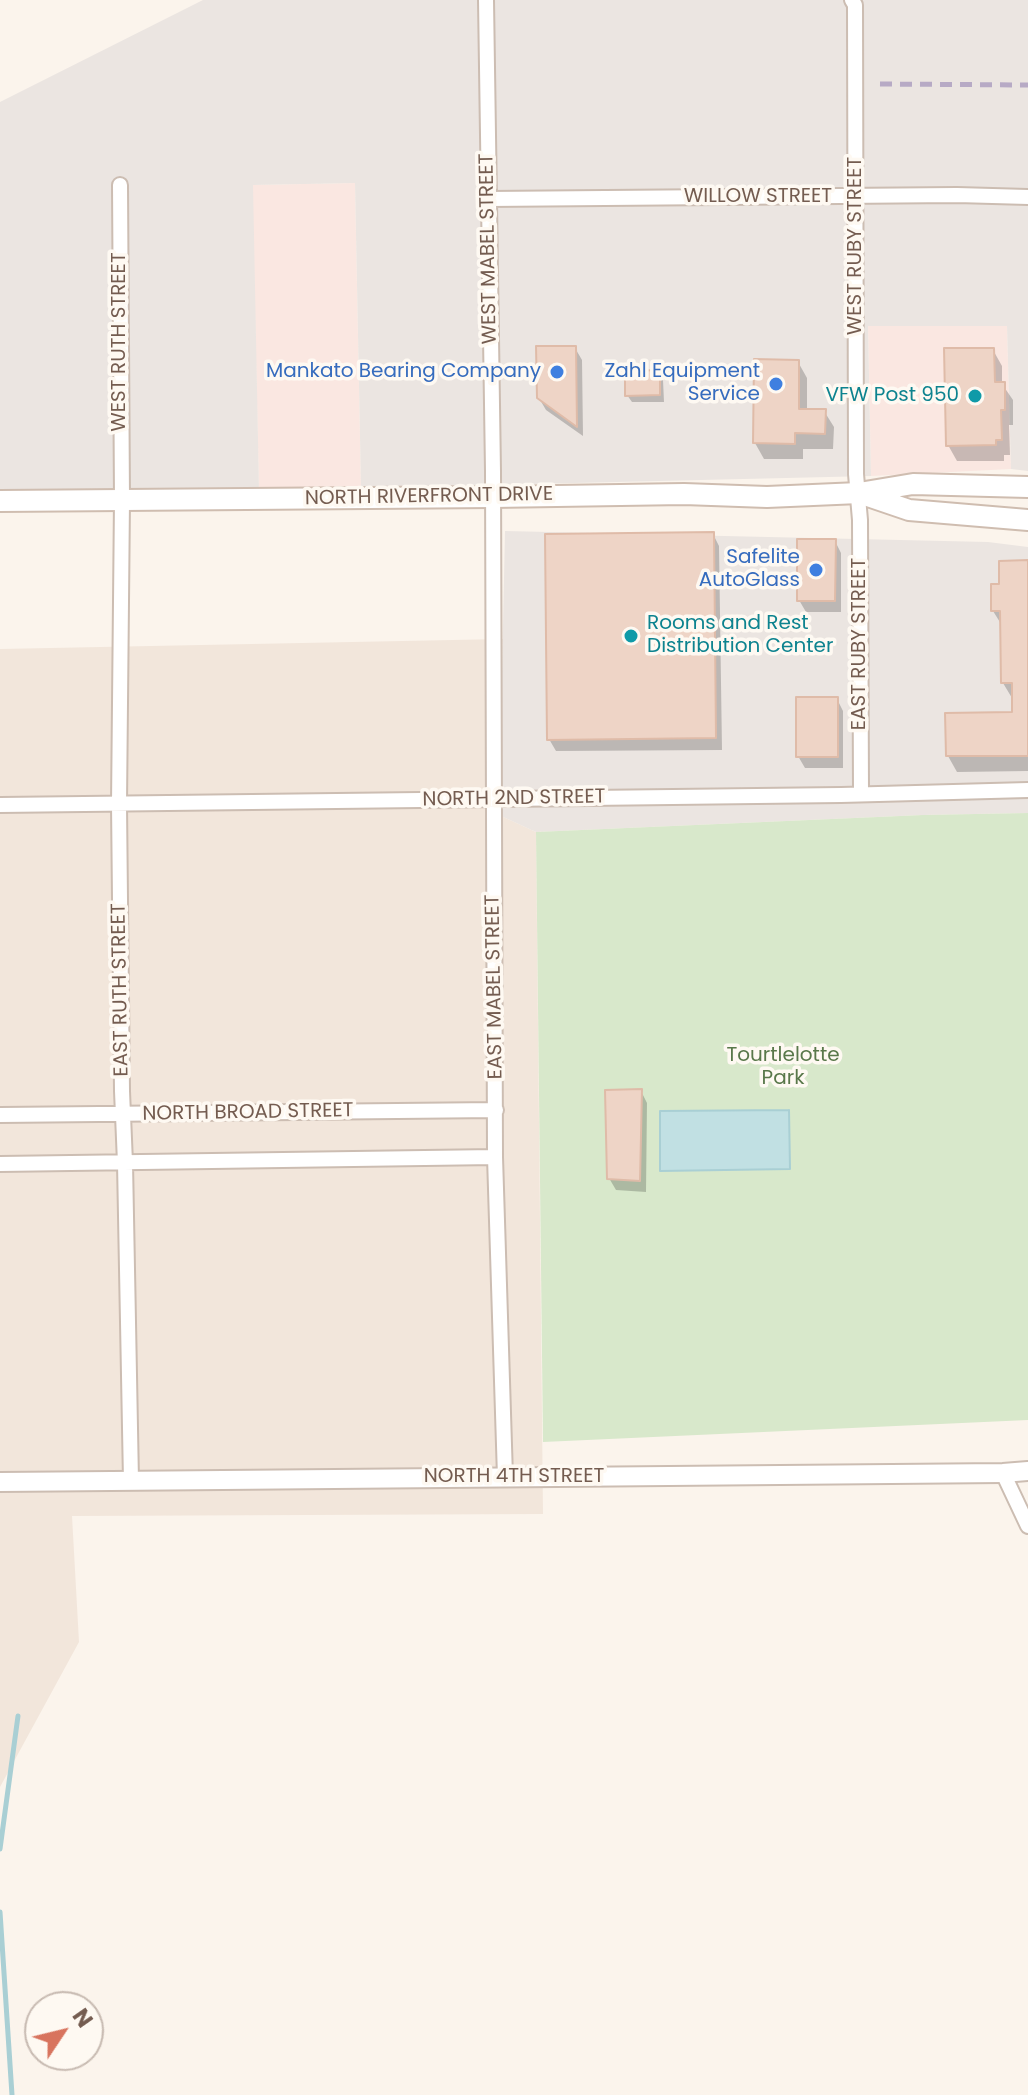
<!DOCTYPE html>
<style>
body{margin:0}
#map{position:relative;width:1028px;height:2095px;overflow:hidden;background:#fbf4ec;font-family:Poppins,sans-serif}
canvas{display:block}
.north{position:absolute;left:24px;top:1991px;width:80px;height:80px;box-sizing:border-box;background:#fef9f2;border:2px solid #c7bab1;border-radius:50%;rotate:55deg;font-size:22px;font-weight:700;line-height:32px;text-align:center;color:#745c50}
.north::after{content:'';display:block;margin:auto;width:28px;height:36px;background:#d8745e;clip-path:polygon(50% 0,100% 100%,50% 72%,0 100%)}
</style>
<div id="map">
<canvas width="1028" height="2095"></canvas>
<div class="north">N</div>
</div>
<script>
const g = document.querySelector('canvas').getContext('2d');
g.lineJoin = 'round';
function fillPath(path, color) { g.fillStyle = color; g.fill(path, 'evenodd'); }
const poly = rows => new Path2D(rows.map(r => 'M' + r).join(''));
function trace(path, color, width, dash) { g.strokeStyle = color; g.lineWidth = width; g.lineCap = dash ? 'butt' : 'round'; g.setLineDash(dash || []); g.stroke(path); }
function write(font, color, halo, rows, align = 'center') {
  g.font = font + ' Poppins,sans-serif'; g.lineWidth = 7; g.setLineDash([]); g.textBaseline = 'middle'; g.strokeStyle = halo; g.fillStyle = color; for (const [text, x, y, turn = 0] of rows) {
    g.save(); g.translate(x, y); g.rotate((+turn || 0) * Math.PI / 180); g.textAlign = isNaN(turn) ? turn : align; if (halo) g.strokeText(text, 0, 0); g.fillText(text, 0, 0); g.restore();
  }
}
fillPath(poly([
 [503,639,499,815,536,832,543,1514,72,1516,79,1642,0,1787,0,649]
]), '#f2e6db');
fillPath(poly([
 [355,183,361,488,259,490,252,185],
 [868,326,1007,326,1011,469,871,476]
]), '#fae7e1');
fillPath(poly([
 [203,0,1028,0,1028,471,1011,469,1007,326,868,326,871,476,361,488,355,183,253,185,259,490,0,490,0,102],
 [505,531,988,542,1028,547,1028,813,923,815,536,832,499,815]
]), '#ebe5e1');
fillPath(poly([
 [1028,813,1028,1420,543,1442,536,832,923,815]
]), '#d8e8cb');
const water = poly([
 [789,1110,790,1169,660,1171,660,1111,789,1110]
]);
fillPath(water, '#c1e0e3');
trace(water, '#a9cfd4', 2);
fillPath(poly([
 [575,348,582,360,583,436,546,410,539,398],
 [993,350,1002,366,1002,384,1013,400,1013,425,1009,425,1010,455,1004,455,1004,461,957,461,948,445],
 [798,362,807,378,807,411,824,411,834,427,833,449,803,449,803,459,764,459,755,443],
 [659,372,663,380,664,402,632,402,627,395],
 [713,534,719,546,722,750,556,751,549,739],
 [835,541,841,553,841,612,806,612,799,600],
 [1028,562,1028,771,957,772,948,756,1014,714,1012,698,1003,683,1003,627,993,611,1001,586],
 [837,699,843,711,843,768,805,768,798,756],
 [641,1091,647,1103,646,1192,616,1190,609,1178]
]), '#0003');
trace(poly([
 [0,1849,18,1716],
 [0,1912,12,2095]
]), '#a9cfd4', 5);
const building = poly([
 [536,346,576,346,577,427,537,398,536,346],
 [944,348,994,348,995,382,1005,382,1005,410,1001,410,1002,440,996,440,996,445,946,446,944,348],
 [754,359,799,360,799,409,826,409,825,434,795,433,795,444,753,443,754,359],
 [660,370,660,395,625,396,625,371,660,370],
 [714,532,716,738,547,740,545,534,714,532],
 [797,539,836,539,835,601,797,601,797,539],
 [1028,560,1028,756,946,756,945,713,1012,712,1012,683,1001,683,1000,611,991,611,991,584,999,584,999,561,1028,560],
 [796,697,838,697,838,757,796,757,796,697],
 [642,1089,640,1181,607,1179,605,1090,642,1089]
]);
fillPath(building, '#eed4c6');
trace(building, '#dfbba8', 2);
const minor = poly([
 [486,0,493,471,495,1157,505,1477],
 [852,0,855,5,856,474,860,520,861,794],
 [120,185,122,500,119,804,122,1091,125,1163,131,1481],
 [488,199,957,195,1028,197],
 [0,805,841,795,1028,790],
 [0,1115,496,1110],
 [0,1164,495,1157],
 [1003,1473,1028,1526]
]);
const tertiary = poly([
 [0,1482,1003,1473,1028,1471]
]);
const secondary = poly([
 [862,494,909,510,1028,520],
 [0,501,493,497,684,494,767,497,859,493,913,484,1028,487]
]);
trace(minor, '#ccbdb2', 18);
trace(tertiary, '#ccbdb2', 22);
trace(secondary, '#cfbdb0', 24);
trace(minor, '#fff', 14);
trace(tertiary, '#fff', 18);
trace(secondary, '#fff', 20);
trace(poly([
 [880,84,1028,85]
]), '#b7aac5', 5, [12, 8]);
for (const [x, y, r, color] of [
 [557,372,8,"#3f7fe0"],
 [776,384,8,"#3f7fe0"],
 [975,396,8,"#0f9aa8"],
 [816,570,8,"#3f7fe0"],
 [631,636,8,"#0f9aa8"]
]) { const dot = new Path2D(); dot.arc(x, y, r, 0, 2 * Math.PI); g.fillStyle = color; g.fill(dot); trace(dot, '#fef9f2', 3); }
write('20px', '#745c50', '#fef9f2', [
 ["WILLOW STREET",758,197],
 ["WEST RUBY STREET",856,246,-90],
 ["WEST MABEL STREET",489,249,-91],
 ["WEST RUTH STREET",120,342,-90],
 ["NORTH RIVERFRONT DRIVE",429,497,-1],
 ["EAST RUBY STREET",860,644,-90],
 ["NORTH 2ND STREET",514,799,-1],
 ["EAST MABEL STREET",495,987,-91],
 ["EAST RUTH STREET",121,990,-91],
 ["NORTH BROAD STREET",248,1113,-1],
 ["NORTH 4TH STREET",514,1477]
]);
write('20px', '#366cbe', '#fef9f2', [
 ["Mankato Bearing Company",541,372],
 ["Zahl Equipment",760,372],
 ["Service",760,395],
 ["Safelite",800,558],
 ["AutoGlass",800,581]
], 'right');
write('20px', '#0d838f', '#fef9f2', [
 ["VFW Post 950",959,396],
 ["Rooms and Rest",647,624,"left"],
 ["Distribution Center",647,647,"left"]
], 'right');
write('20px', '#59784a', '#fef9f2', [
 ["Tourtlelotte",783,1056],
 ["Park",783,1079]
]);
</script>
